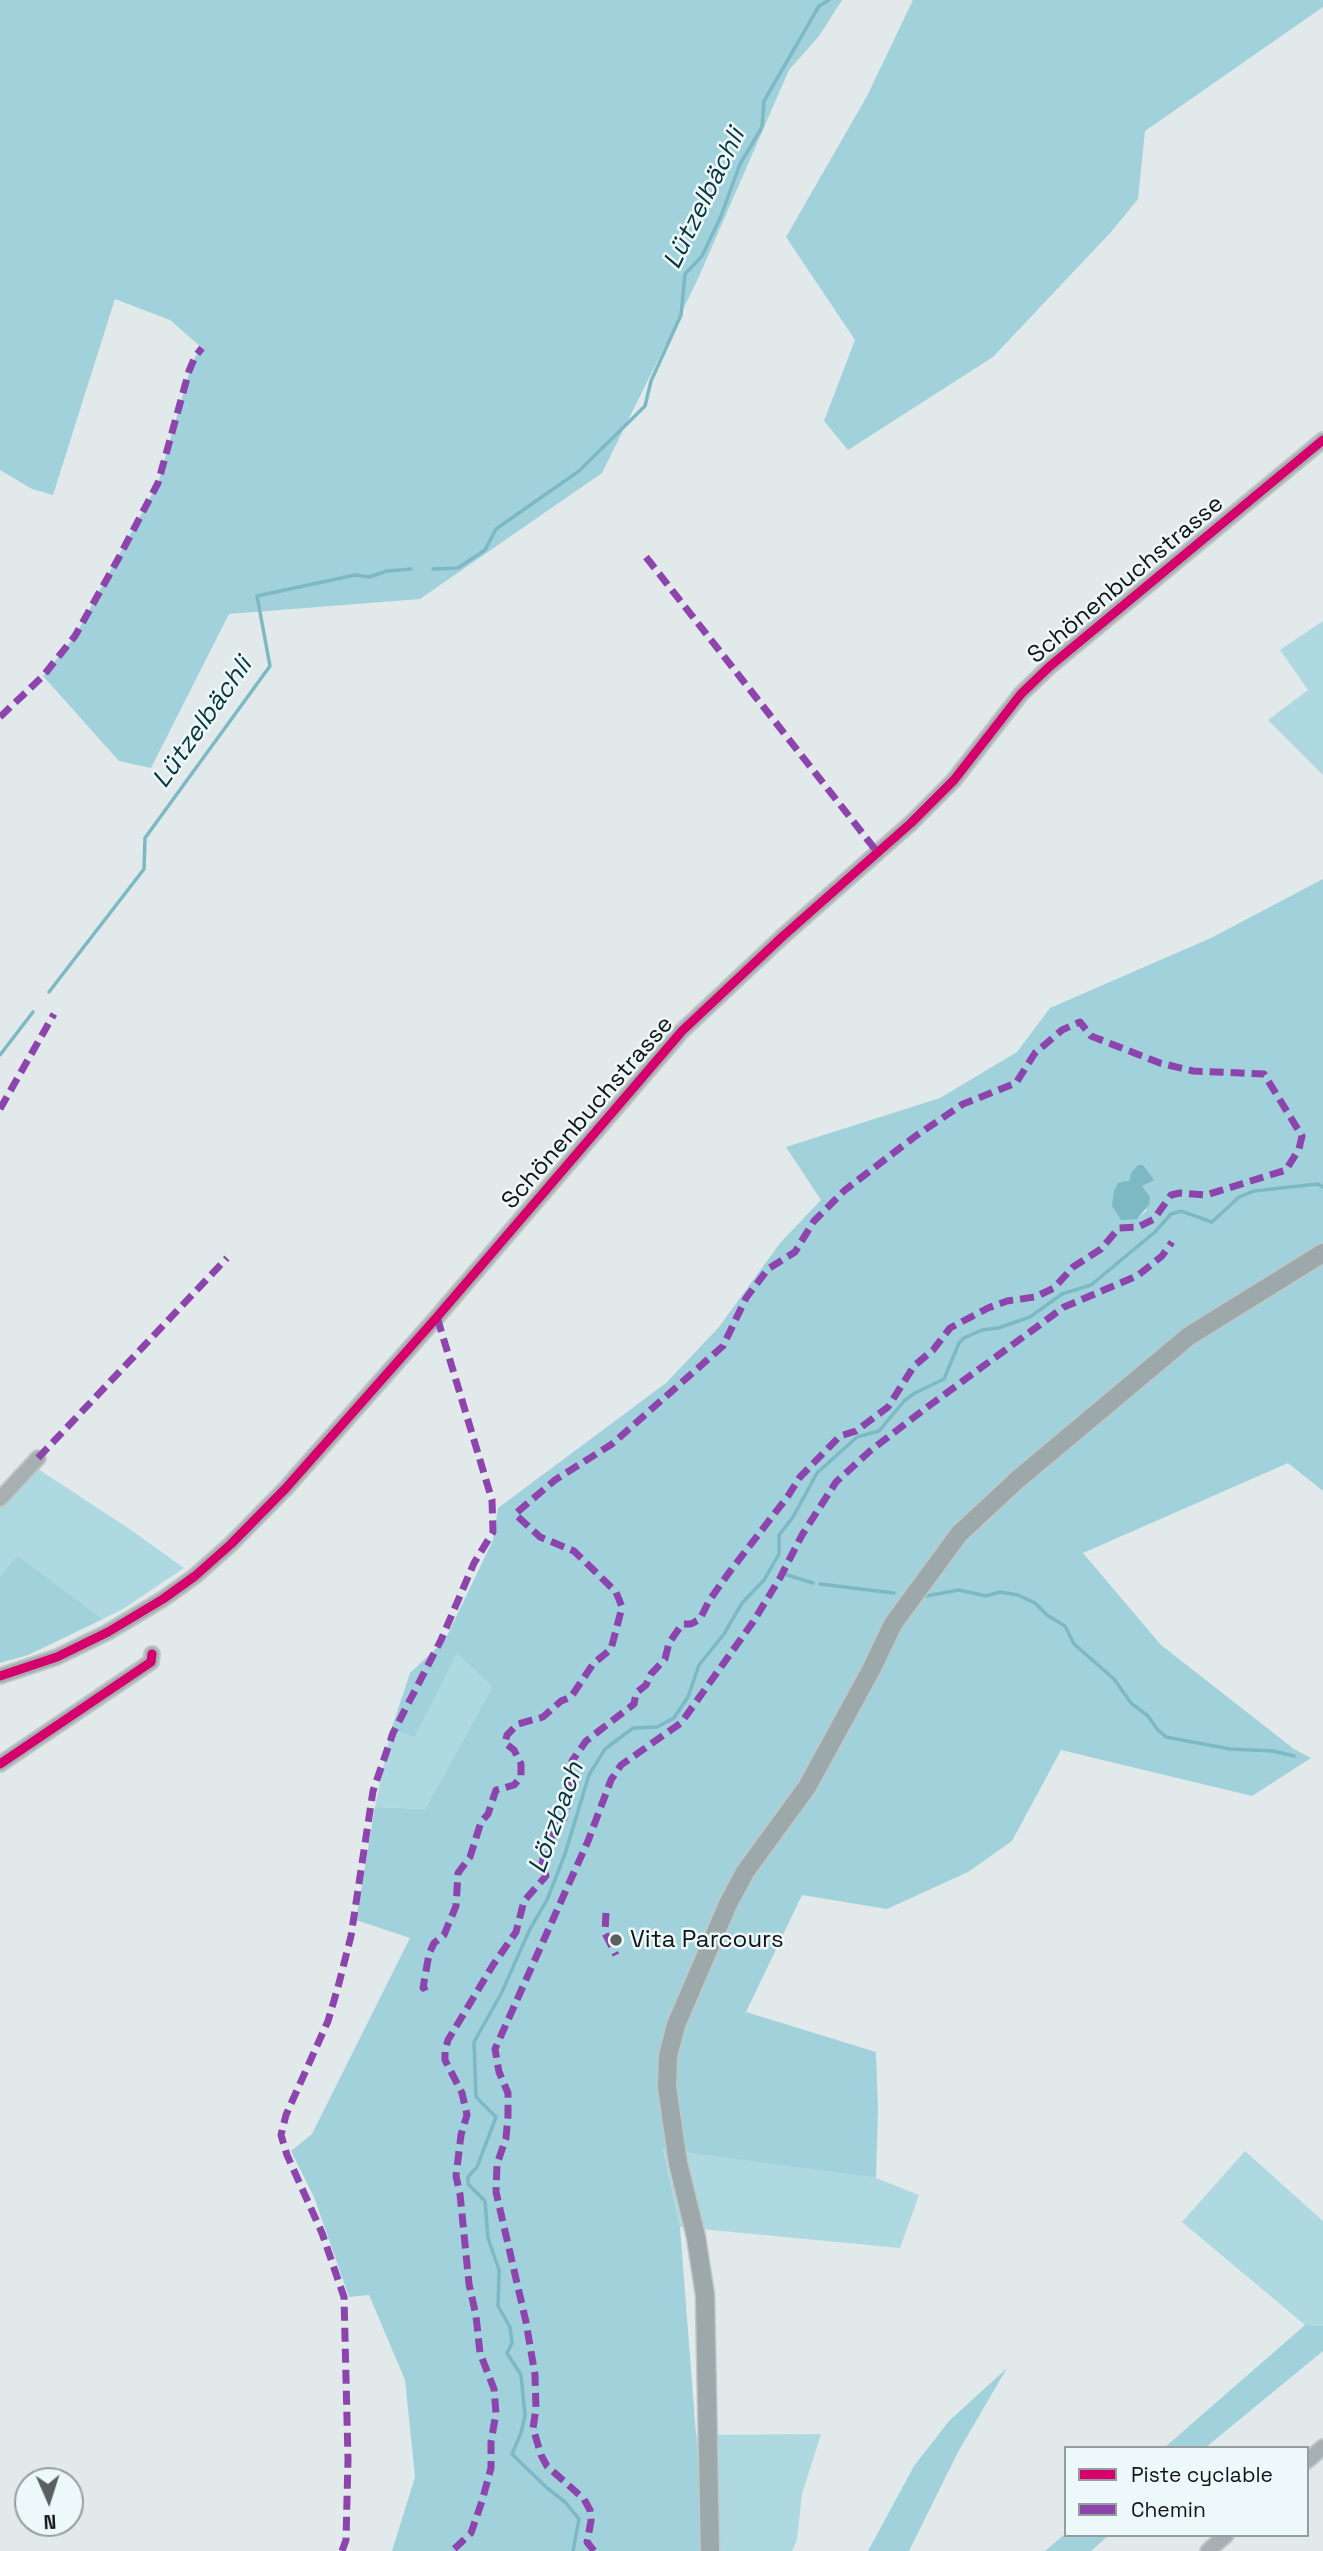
<!DOCTYPE html>
<meta charset="utf-8">
<style>
body{margin:0}
#map{position:relative;width:1323px;height:2551px;overflow:hidden;background:#e2e9ea;font-family:"Space Grotesk",sans-serif}
canvas{display:block}
.legend{position:absolute;left:1064px;top:2446px;width:245px;height:91px;box-sizing:border-box;background:#edf8fb;border:2px solid #959d9f;margin:0;padding:9px 12px;list-style:none;font-size:21px;color:#111515}
.legend li{display:flex;align-items:center;gap:14px;height:35px}
.legend b{width:35px;border:2px solid #959d9f}
.north{position:absolute;left:14px;top:2467px;width:70px;height:70px;box-sizing:border-box;background:#edf8fb;border:2px solid #959d9f;border-radius:50%;rotate:177deg;font-size:19px;font-weight:700;line-height:28px;text-align:center;color:#111515}
.north::after{content:'';display:block;margin:auto;width:24px;height:32px;background:#5a5f60;clip-path:polygon(50% 0,100% 100%,50% 72%,0 100%)}
</style>
<div id="map">
<canvas width="1323" height="2551"></canvas>
<ul class="legend">
<li><b style="height:9px;background:#d6006c"></b>Piste cyclable</li>
<li><b style="height:9px;background:#8e44ad"></b>Chemin</li>
</ul>
<div class="north">N</div>
</div>
<script>
const g = document.querySelector('canvas').getContext('2d');
g.lineJoin = 'round';
function fillPath(path, color) { g.fillStyle = color; g.fill(path, 'evenodd'); }
const poly = rows => new Path2D(rows.map(r => 'M' + r).join(''));
function trace(path, color, width, dash) { g.strokeStyle = color; g.lineWidth = width; g.lineCap = dash ? 'butt' : 'round'; g.setLineDash(dash || []); g.stroke(path); }
function write(font, color, halo, rows, align = 'center') {
  g.font = font + ' "Space Grotesk",sans-serif'; g.lineWidth = 5; g.setLineDash([]); g.textBaseline = 'middle'; g.strokeStyle = halo; g.fillStyle = color; for (const [text, x, y, turn = 0] of rows) {
    g.save(); g.translate(x, y); g.rotate((+turn || 0) * Math.PI / 180); g.textAlign = isNaN(turn) ? turn : align; if (halo) g.strokeText(text, 0, 0); g.fillText(text, 0, 0); g.restore();
  }
}
fillPath(poly([
 [1323,621,1323,775,1268,720,1308,690,1280,650],
 [32,1465,131,1530,184,1568,123,1609,103,1619,19,1557,0,1576,0,1499],
 [457,1652,492,1687,425,1809,375,1807,391,1730,415,1737],
 [663,2148,876,2178,919,2195,900,2248,680,2227],
 [1245,2151,1323,2221,1323,2326,1305,2325,1182,2222],
 [821,2434,802,2494,797,2540,792,2551,705,2551,696,2435]
]), '#afd9e1');
fillPath(poly([
 [0,0,842,0,819,36,789,70,697,281,602,473,420,599,229,614,151,768,119,761,43,676,75,636,158,483,189,373,195,357,202,348,170,320,115,299,53,495,32,489,0,470],
 [913,0,1323,0,1323,7,1145,131,1138,199,1111,232,993,357,848,450,824,421,855,340,786,237,867,96],
 [1323,879,1323,1491,1288,1463,1083,1553,1161,1645,1294,1749,1311,1758,1252,1796,1061,1750,1012,1841,968,1872,887,1909,802,1895,746,2012,876,2052,878,2110,876,2178,663,2149,680,2227,705,2551,392,2551,415,2477,405,2380,369,2295,349,2297,314,2197,291,2151,312,2134,410,1938,356,1920,375,1807,425,1809,492,1687,457,1653,415,1737,391,1730,410,1673,445,1640,493,1540,498,1508,666,1383,719,1327,780,1243,821,1200,786,1147,940,1098,1017,1052,1050,1008,1211,938],
 [1130,1180,1144,1184,1142,1187,1150,1197,1146,1211,1137,1219,1125,1181],
 [18,1556,103,1619,28,1655,0,1663,0,1576],
 [1305,2325,1323,2326,1323,2351,1205,2448,1164,2448],
 [1007,2368,958,2452,909,2551,868,2551,914,2466,949,2421],
 [1066,2533,1066,2535,1109,2535,1091,2551,1045,2551]
]), '#a1d2db');
fillPath(poly([
 [1138,1165,1143,1165,1154,1180,1142,1186,1150,1197,1149,1205,1137,1219,1121,1220,1112,1206,1114,1191,1118,1183,1130,1180,1131,1173]
]), '#7cb9c4');
trace(poly([
 [433,569,458,568,485,550,496,529,579,471,645,406,651,381,681,315,685,274,702,256,721,216,740,164,762,127,764,101,819,6,829,0],
 [49,992,144,869,145,838,270,666,257,596,355,575,369,577,387,571,411,569],
 [0,1055,33,1012],
 [787,1575,813,1583],
 [820,1584,894,1593],
 [926,1596,959,1590,986,1596,1000,1592,1018,1595,1035,1603,1047,1615,1065,1626,1074,1644,1114,1679,1131,1703,1148,1716,1157,1729,1166,1737,1230,1749,1273,1751,1294,1756],
 [573,2551,579,2519,565,2502,547,2488,512,2454,521,2433,525,2416,521,2375,507,2353,512,2343,510,2327,498,2306,499,2270,488,2238,485,2201,468,2184,468,2177,477,2167,496,2117,476,2097,474,2042,501,1994,530,1929,547,1900,565,1854,589,1775,605,1749,633,1728,657,1727,674,1718,688,1697,699,1665,724,1634,742,1603,764,1580,779,1554,779,1535,793,1517,817,1473,857,1437,879,1431,904,1401,915,1393,944,1379,959,1343,964,1338,982,1330,998,1328,1030,1317,1062,1294,1091,1285,1155,1232,1171,1214,1181,1211,1212,1222,1239,1197,1254,1191,1318,1184,1323,1187]
]), '#7cb9c4', 3.5);
const minor = poly([
 [0,1499,38,1458],
 [0,1676,57,1657,108,1632,163,1599,195,1576,231,1544,286,1488,437,1317,682,1031,782,937,911,823,954,780,1021,694,1049,667,1323,440],
 [0,1764,151,1662,152,1654],
 [1307,2461,1323,2447],
 [1208,2551,1226,2535]
]);
const major = poly([
 [710,2551,705,2295,696,2237,678,2163,667,2087,668,2056,676,2025,728,1904,745,1872,807,1787,871,1670,893,1624,959,1534,1017,1480,1189,1336,1323,1253]
]);
trace(minor, '#c1c6c7', 18);
trace(major, '#c1c6c7', 21);
trace(minor, '#a6afb1', 14);
trace(major, '#9ca8a9', 18);
trace(poly([
 [646,557,878,853],
 [0,717,43,676,75,636,117,561,158,483,189,371,195,357,202,348],
 [0,1109,54,1014],
 [38,1458,227,1258],
 [606,1913,605,1933,616,1955],
 [427,1986,423,1988,429,1954,434,1943,444,1935,456,1906,458,1873,470,1857,481,1822,488,1814,496,1790,514,1785,521,1777,521,1764,514,1750,505,1743,507,1735,518,1724,543,1717,561,1701,571,1697,593,1664,611,1649,622,1607,616,1592,574,1551,540,1537,515,1514,555,1480,612,1444,723,1346,746,1298,768,1269,795,1252,814,1221,845,1190,917,1135,963,1104,1016,1083,1035,1053,1062,1030,1080,1022,1091,1036,1160,1063,1193,1071,1264,1074,1302,1136,1299,1149,1286,1170,1206,1195,1180,1193,1171,1195,1154,1219,1138,1227,1119,1228,1101,1249,1073,1267,1054,1288,1035,1297,1007,1301,988,1308,950,1328,933,1350,914,1366,888,1407,856,1431,840,1436,800,1477,788,1496,728,1574,709,1601,700,1619,691,1624,682,1624,669,1643,665,1659,651,1674,646,1685,636,1693,634,1704,586,1741,572,1761,571,1794,564,1818,545,1847,542,1865,546,1876,524,1901,516,1932,493,1965,448,2040,445,2051,445,2060,462,2093,467,2115,461,2135,456,2176,460,2194,469,2284,476,2316,480,2353,494,2389,496,2413,491,2442,491,2468,482,2501,471,2533,452,2551],
 [342,2551,346,2540,348,2459,344,2297,322,2233,287,2155,281,2135,286,2115,328,2021,338,1987,351,1936,373,1791,393,1733,441,1640,474,1563,493,1532,492,1500,437,1317],
 [594,2551,587,2542,591,2521,590,2510,584,2499,547,2466,541,2455,533,2428,536,2409,535,2375,526,2322,496,2192,497,2164,506,2138,508,2116,508,2093,499,2072,495,2049,588,1841,611,1780,621,1765,681,1723,753,1622,780,1578,802,1535,836,1482,870,1451,926,1408,1064,1307,1137,1276,1162,1256,1172,1242]
]), '#8e44ad', 7, [14, 7]);
trace(poly([
 [0,1676,57,1657,108,1632,163,1599,195,1576,231,1544,286,1488,437,1317,682,1031,782,937,911,823,954,780,1021,694,1049,667,1323,440],
 [0,1764,151,1662,152,1654]
]), '#d6006c', 9);
for (const [x, y, r, color] of [
 [616,1940,7,"#5a5f60"]
]) { const dot = new Path2D(); dot.arc(x, y, r, 0, 2 * Math.PI); g.fillStyle = color; g.fill(dot); trace(dot, '#edf8fb', 2.5); }
write('24px', '#111515', '#edf8fb', [
 ["Schönenbuchstrasse",1126,580,-40],
 ["Schönenbuchstrasse",588,1113,-49]
]);
write('24px', '#111515', '#edf8fb', [
 ["Vita Parcours",630,1940]
], 'left');
write('italic 26px', '#0b353c', '#edf8fb', [
 ["Lützelbächli",705,199,-64],
 ["Lützelbächli",203,723,-55],
 ["Lörzbach",557,1818,-70]
]);
</script>
